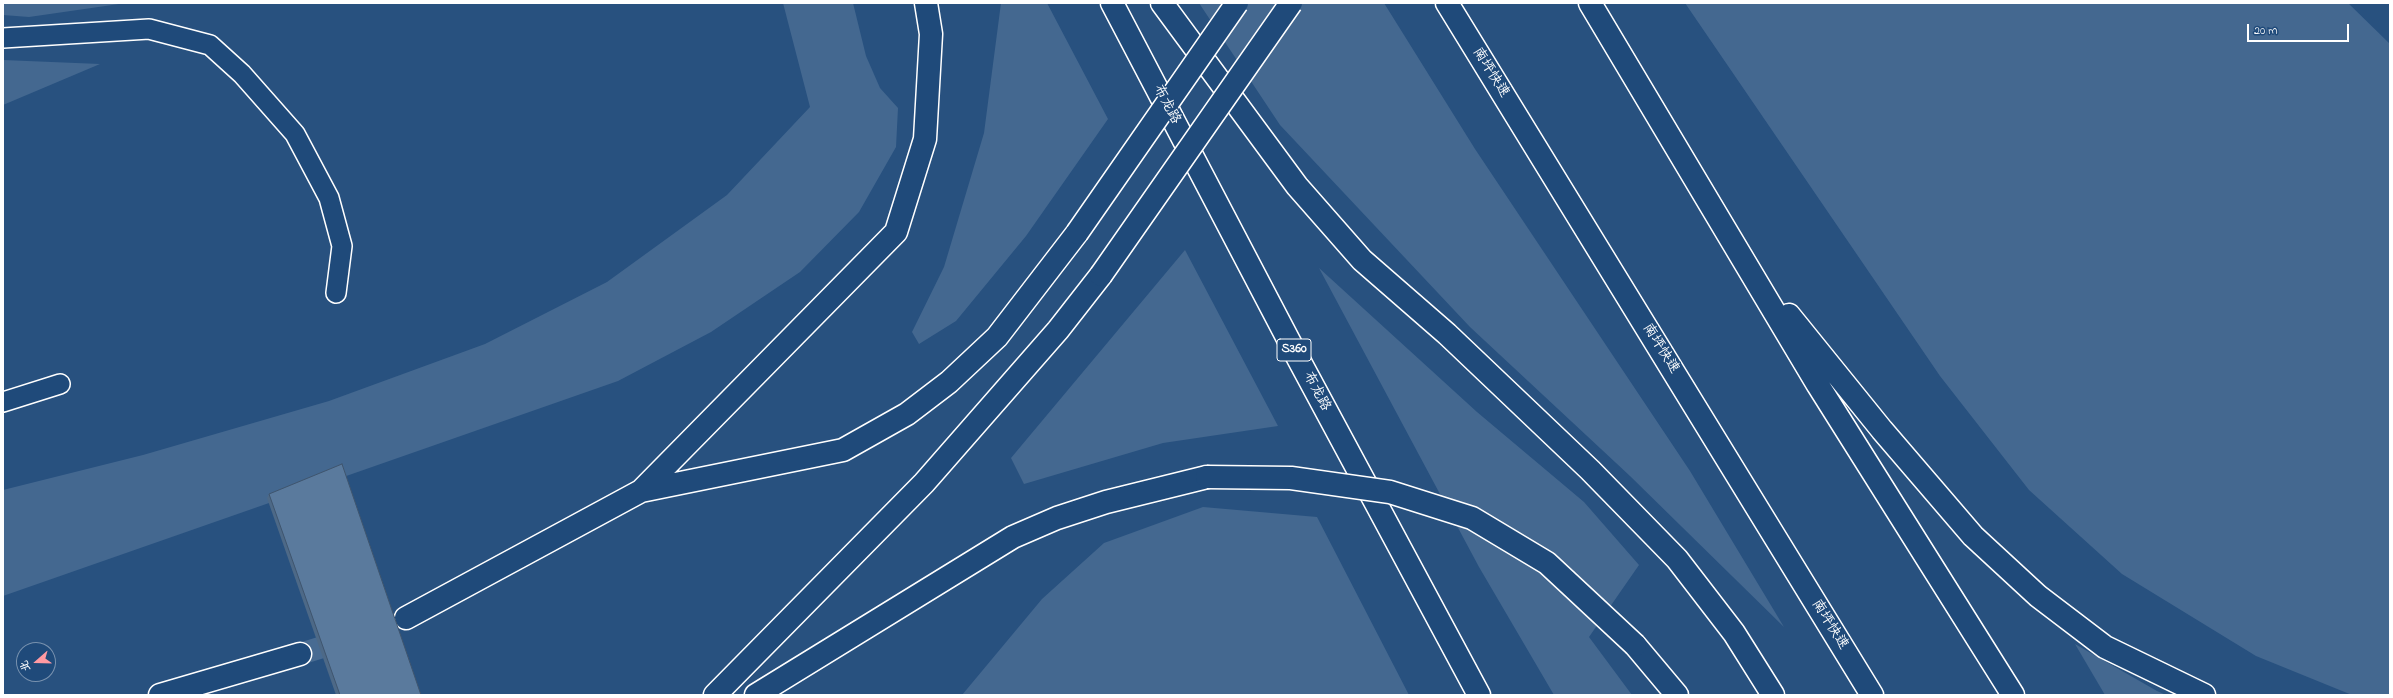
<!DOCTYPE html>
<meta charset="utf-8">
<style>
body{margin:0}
#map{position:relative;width:2393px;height:698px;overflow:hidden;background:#28517f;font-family:"Indie Flower","LXGW WenKai TC",sans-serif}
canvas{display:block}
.frame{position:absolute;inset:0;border:4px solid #fff;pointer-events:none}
.north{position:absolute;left:16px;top:642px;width:40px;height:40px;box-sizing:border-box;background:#1f4a7a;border:1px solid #7992af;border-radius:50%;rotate:250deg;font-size:11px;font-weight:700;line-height:16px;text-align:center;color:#fff}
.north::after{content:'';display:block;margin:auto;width:14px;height:18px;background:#ff9aa2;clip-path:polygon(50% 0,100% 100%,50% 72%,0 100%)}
.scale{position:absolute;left:2247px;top:24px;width:102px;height:18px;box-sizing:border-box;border:2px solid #fff;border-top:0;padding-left:5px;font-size:12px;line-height:14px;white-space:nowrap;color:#fff;-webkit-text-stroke:3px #1f4a7a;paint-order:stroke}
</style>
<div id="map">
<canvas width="2393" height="698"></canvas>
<div class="frame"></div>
<div class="north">北</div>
<div class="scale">20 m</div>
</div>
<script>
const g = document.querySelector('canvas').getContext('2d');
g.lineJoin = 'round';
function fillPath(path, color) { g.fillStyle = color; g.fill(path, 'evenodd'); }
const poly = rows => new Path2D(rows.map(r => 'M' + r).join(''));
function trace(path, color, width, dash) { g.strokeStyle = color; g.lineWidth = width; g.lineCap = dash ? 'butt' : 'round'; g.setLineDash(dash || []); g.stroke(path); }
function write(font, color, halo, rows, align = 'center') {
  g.font = font + ' "Indie Flower","LXGW WenKai TC",sans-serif'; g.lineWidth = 3; g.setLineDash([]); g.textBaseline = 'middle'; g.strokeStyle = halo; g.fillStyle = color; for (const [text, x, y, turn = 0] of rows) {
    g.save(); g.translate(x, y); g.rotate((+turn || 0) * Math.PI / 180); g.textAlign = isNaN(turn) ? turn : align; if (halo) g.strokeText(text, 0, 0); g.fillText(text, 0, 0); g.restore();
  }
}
fillPath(poly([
 [3,3,126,3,29,17,3,15],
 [783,3,853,3,866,56,880,88,898,108,896,147,859,212,800,272,711,332,618,381,3,596,3,490,143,455,329,401,485,344,607,282,727,195,810,107],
 [1001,3,1047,3,1108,119,1026,236,956,321,919,344,912,332,944,267,984,133],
 [1199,3,1384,3,1475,149,1690,471,1784,627,1630,476,1470,327,1280,125],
 [1685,3,2348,3,2390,44,2390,695,2352,695,2256,656,2122,574,2029,490,1940,376],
 [3,60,100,64,3,105],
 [1185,250,1278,426,1163,443,1024,484,1011,458],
 [1319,268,1477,412,1584,502,1639,565,1589,637,1632,695,1554,695,1479,567],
 [1203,507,1317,517,1409,695,962,695,1042,599,1104,543],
 [2075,644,2157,691,2166,695,2105,695]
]), '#446890');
trace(poly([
 [300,654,348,639]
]), '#486b92', 22, [22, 11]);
const lane = poly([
 [3,38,149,29,210,45,242,74,295,134,329,198,342,246,336,293],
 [3,402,60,384]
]);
const primary = poly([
 [1112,3,1299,360,1479,695]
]);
const highway = poly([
 [1162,3,1297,186,1362,260,1447,334,1590,470,1677,559,1734,633,1773,695],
 [1447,3,1872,695],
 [1590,3,1818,385,2013,695],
 [1789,315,1882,430,1973,536,2038,596,2105,647,2204,695],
 [641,491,896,232,925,139,931,34,926,3],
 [406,618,641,491,843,450,907,414,949,382,997,337,1077,233],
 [1635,645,1677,695],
 [160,695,300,654],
 [715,695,924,483,1058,330,1101,275],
 [756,695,1013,537,1057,518,1106,502,1207,477]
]);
trace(lane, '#fff', 22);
trace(primary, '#fff', 25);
trace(highway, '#fff', 25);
trace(lane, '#1f4a7a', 19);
trace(primary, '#1f4a7a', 22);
trace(highway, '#1f4a7a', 22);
const highwayBridge = poly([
 [1077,233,1237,3],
 [1101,275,1291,3],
 [1207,477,1291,478,1390,492,1472,518,1547,563,1635,645]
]);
trace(highwayBridge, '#fff', 25, []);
trace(highwayBridge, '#1f4a7a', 22);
fillPath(poly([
 [269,494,421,695,336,695,267,498]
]), '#4d6987');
const building = poly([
 [342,464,421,695,340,695,269,494,342,464]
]);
fillPath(building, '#5a7a9d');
trace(building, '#3f556e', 1);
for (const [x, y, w] of [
 [1294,350,34]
]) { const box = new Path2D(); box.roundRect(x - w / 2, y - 11, w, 22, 3); g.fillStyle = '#1f4a7a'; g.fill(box); trace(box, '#fff', 1); }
write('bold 13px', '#fff', null, [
 ["S360",1294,350]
]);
write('14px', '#fff', '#1f4a7a', [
 ["南坪快速",1490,73,58],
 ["布龙路",1166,105,62],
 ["南坪快速",1660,349,58],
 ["布龙路",1316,392,62],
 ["南坪快速",1829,625,58]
]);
</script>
